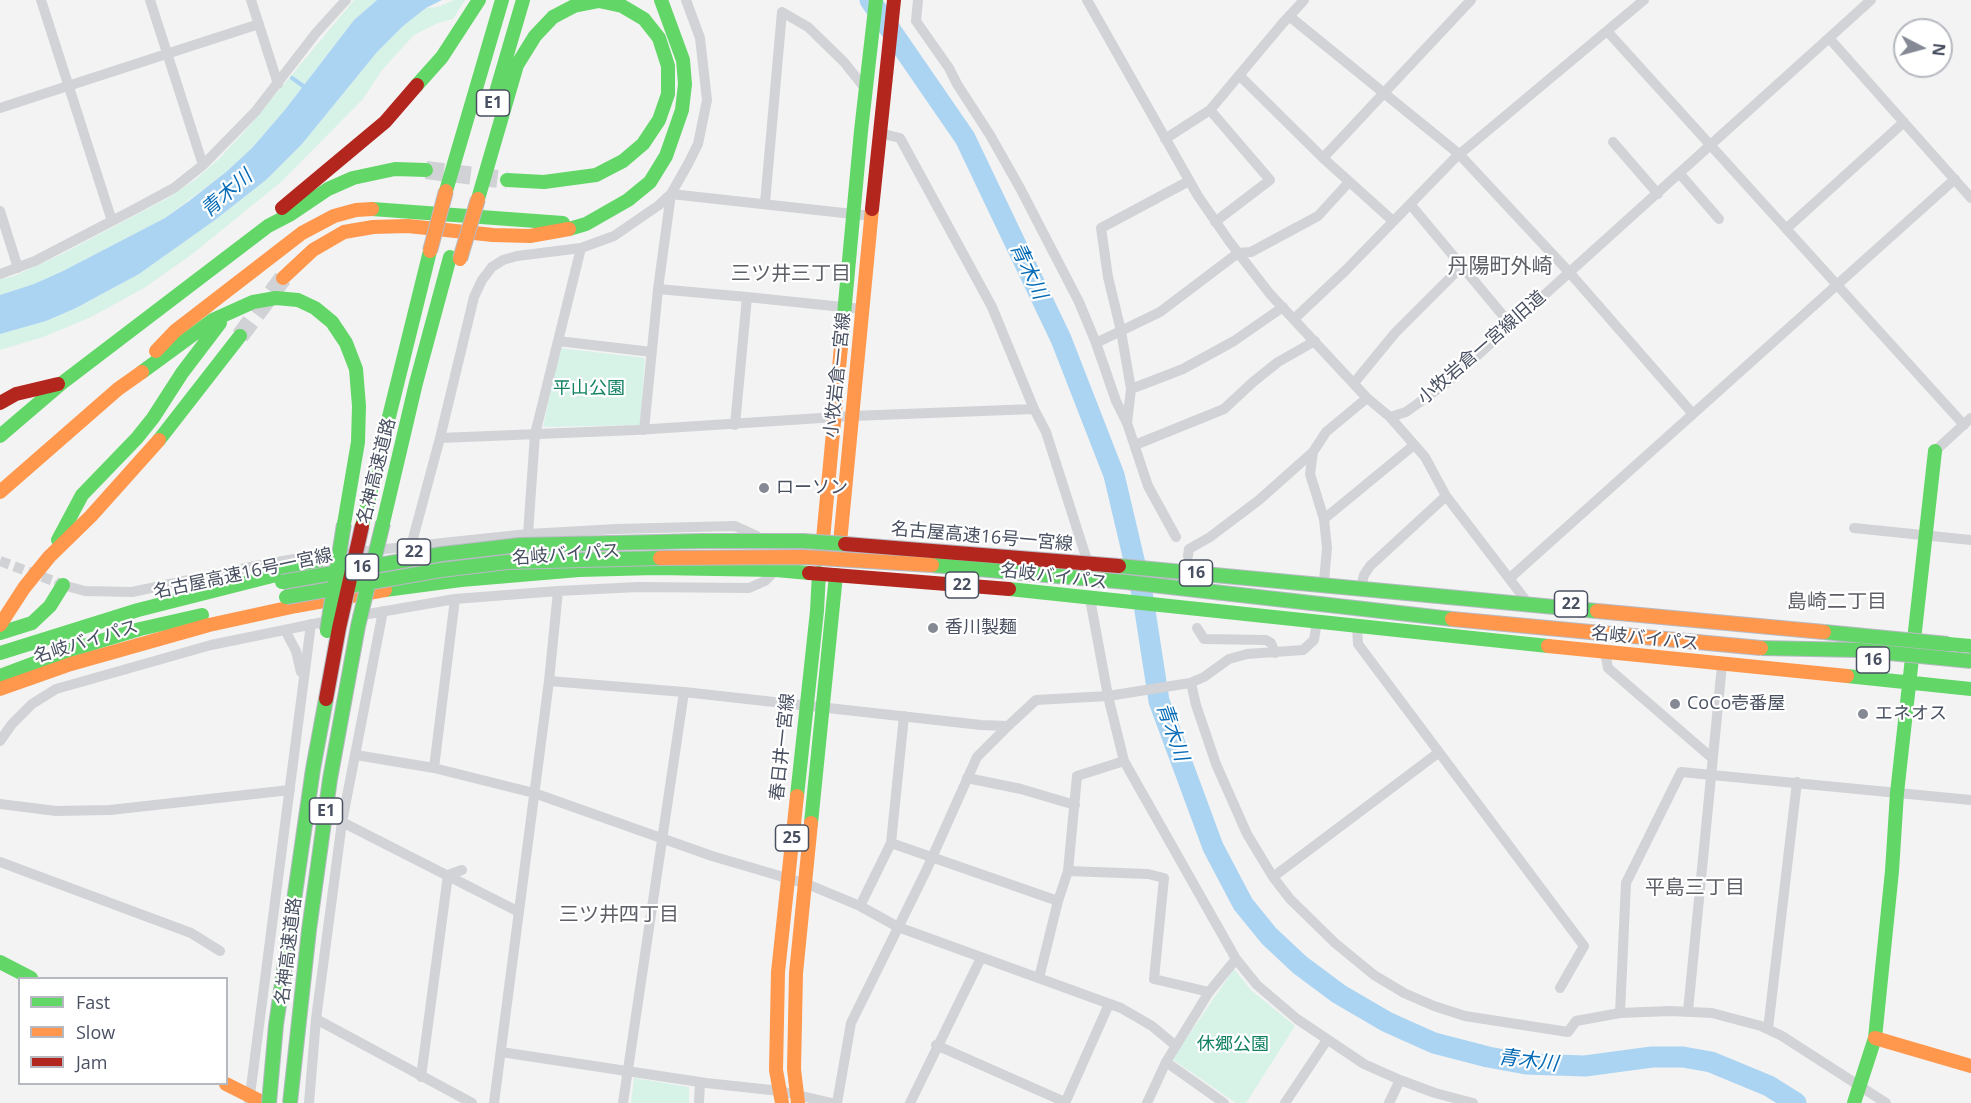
<!DOCTYPE html>
<meta charset="utf-8">
<style>
body{margin:0}
#map{position:relative;width:1971px;height:1103px;overflow:hidden;background:#f3f3f3;font-family:"Open Sans",sans-serif}
canvas{display:block}
.legend{position:absolute;left:18px;top:977px;width:210px;height:108px;box-sizing:border-box;background:#fff;border:2px solid #b6b9c0;margin:0;padding:8px 10px;list-style:none;font-size:18px;color:#495061}
.legend li{display:flex;align-items:center;gap:12px;height:30px}
.legend b{width:30px;border:2px solid #b6b9c0}
.north{position:absolute;left:1893px;top:18px;width:60px;height:60px;box-sizing:border-box;background:#fff;border:2px solid #b6b9c0;border-radius:50%;rotate:96deg;font-size:16px;font-weight:700;line-height:24px;text-align:center;color:#495061}
.north::after{content:'';display:block;margin:auto;width:21px;height:27px;background:#848994;clip-path:polygon(50% 0,100% 100%,50% 72%,0 100%)}
</style>
<div id="map">
<canvas width="1971" height="1103"></canvas>
<ul class="legend">
<li><b style="height:8px;background:#63d668"></b>Fast</li>
<li><b style="height:8px;background:#ff974d"></b>Slow</li>
<li><b style="height:8px;background:#b3261e"></b>Jam</li>
</ul>
<div class="north">N</div>
</div>
<script>
const g = document.querySelector('canvas').getContext('2d');
g.lineJoin = 'round';
function fillPath(path, color) { g.fillStyle = color; g.fill(path, 'evenodd'); }
const poly = rows => new Path2D(rows.map(r => 'M' + r).join(''));
function trace(path, color, width, dash) { g.strokeStyle = color; g.lineWidth = width; g.lineCap = dash ? 'butt' : 'round'; g.setLineDash(dash || []); g.stroke(path); }
function write(font, color, halo, rows, align = 'center') {
  g.font = font + ' "Open Sans","Noto Sans JP",sans-serif'; g.lineWidth = 4.5; g.setLineDash([]); g.textBaseline = 'middle'; g.strokeStyle = halo; g.fillStyle = color; for (const [text, x, y, turn = 0] of rows) {
    g.save(); g.translate(x, y); g.rotate((+turn || 0) * Math.PI / 180); g.textAlign = isNaN(turn) ? turn : align; if (halo) g.strokeText(text, 0, 0); g.fillText(text, 0, 0); g.restore();
  }
}
fillPath(poly([
 [354,0,377,0,354,20,284,111,252,148,226,172,165,218,63,271,34,284,0,295,0,279,12,277,56,257,168,198,196,179,219,159,250,125],
 [454,0,465,0,453,19,438,23,414,35,382,70,363,99,281,182,191,255,144,288,89,318,43,337,0,350,0,334,46,321,76,308,139,274,215,220,266,180,302,144,377,52,403,26,426,8,438,7],
 [560,348,645,358,640,425,543,427],
 [1234,969,1251,990,1295,1026,1246,1103,1236,1103,1172,1059],
 [634,1078,689,1087,689,1103,631,1103]
]), '#d7f2e7');
fillPath(poly([
 [377,0,442,0,426,8,403,26,377,52,302,144,266,180,215,220,139,274,76,308,46,321,0,334,0,295,34,284,63,271,165,218,189,201,226,172,252,148,284,111,354,20]
]), '#abd4f2');
trace(poly([
 [292,78,306,88]
]), '#abd4f2', 4);
trace(poly([
 [870,0,965,138,1061,339,1114,475,1143,598,1159,701,1213,847,1243,904,1269,936,1300,965,1339,994,1387,1022,1434,1043,1488,1057,1526,1064,1585,1066,1652,1057,1683,1057,1711,1062,1769,1086,1796,1103]
]), '#abd4f2', 21);
trace(poly([
 [0,561,59,583]
]), '#d1d2d6', 10, [10, 5]);
trace(poly([
 [426,170,507,180],
 [240,336,283,278]
]), '#d1d2d6', 18, [18, 9]);
trace(poly([
 [41,0,112,221],
 [150,0,203,165],
 [251,0,278,84],
 [918,0,916,21,949,68,957,84,990,135,1020,188,1079,302,1096,343,1116,401,1127,423],
 [1087,0,1198,196,1229,241,1270,294,1367,398,1390,417,1425,457,1446,496,1524,598],
 [1289,16,1459,154,1569,272,1693,414],
 [1607,31,1964,425],
 [1829,38,1971,198],
 [1239,75,1323,158,1393,221],
 [0,108,259,24],
 [1210,110,1270,180,1215,222],
 [879,133,900,138,992,307,1034,409],
 [1165,139,1210,110,1282,24,1304,0],
 [1613,142,1658,194],
 [1323,158,1471,0],
 [1680,174,1719,219],
 [671,194,871,216],
 [765,203,782,12,808,27,844,62,867,91],
 [1410,204,1511,325],
 [0,211,18,268],
 [1786,229,1904,122],
 [0,274,35,261,135,209,174,188,203,165,255,112,316,33,346,0],
 [658,289,747,297,862,309],
 [1294,319,1346,270,1455,158,1644,0],
 [558,341,652,352],
 [1096,343,1160,312,1238,253,1251,252,1318,216,1349,182],
 [1354,383,1395,333,1462,266],
 [1131,389,1183,369,1234,341,1283,307],
 [1390,417,1406,412,1449,381,1871,0],
 [735,425,747,297],
 [644,430,658,289,671,194],
 [440,438,636,430,852,416,1034,409,1046,432,1086,557],
 [1135,445,1224,409,1253,382,1278,362,1315,341],
 [1935,451,1971,418],
 [1324,519,1414,445],
 [1854,528,1971,540],
 [528,534,535,434,581,248],
 [1176,537,1148,486,1127,423,1131,389,1121,331,1108,277,1101,228,1189,181],
 [411,546,440,438,474,297,482,280,492,267,503,260,517,256,581,248,614,236,659,205,671,194,688,164,698,144,707,100,700,38,686,0],
 [1188,556,1189,549,1210,537,1259,500,1313,452],
 [1510,578,1955,179],
 [1324,581,1327,548,1324,519,1310,474,1313,452,1326,432,1367,398],
 [1362,583,1364,575,1370,566,1446,496],
 [59,584,85,591,132,592,255,566,300,558,528,534,617,529,735,526,757,536],
 [1090,599,1108,696,1124,761,1236,959,1257,985,1297,1019,1364,1064,1400,1080,1435,1093,1473,1103],
 [357,616,455,599,558,591,638,587,749,588,765,581,776,570],
 [1357,627,1358,644,1584,946,1560,988],
 [1197,628,1204,639,1266,640,1271,643,1275,653],
 [285,630,296,651,301,672],
 [1605,652,1608,668,1712,758],
 [549,681,684,692,981,725,1008,726,1036,700,1108,696,1190,683,1204,677,1229,659,1247,654,1303,650,1314,640,1317,622],
 [1191,683,1196,705,1216,764,1247,834,1273,877,1290,899,1335,943,1374,975,1404,993,1434,1006,1465,1016,1568,1032,1576,1021,1620,1013,1670,1011,1712,1013,1761,1026,1782,1036,1886,1103],
 [0,741,12,724,32,704,56,689,211,645,333,620],
 [356,755,434,768,534,793,712,856,807,884,860,906,898,927,1121,1008,1152,1026,1176,1046],
 [434,768,455,599],
 [967,778,1021,789,1075,805],
 [0,804,56,811,110,810,290,790],
 [342,822,519,912],
 [891,843,1058,901],
 [0,862,191,933,220,951],
 [1068,871,1148,874,1164,878,1154,979,1209,992],
 [1273,877,1438,753],
 [860,906,891,843,904,716],
 [1039,978,1058,901,1068,871,1077,776,1124,761],
 [1688,1011,1722,665],
 [1620,1013,1626,883,1681,772,1971,800],
 [316,1019,472,1103],
 [1768,1029,1797,782],
 [936,1045,1065,1102],
 [501,1052,706,1083,780,1091,832,1103],
 [1166,1062,1224,1103],
 [421,1077,448,875,462,870],
 [249,1103,311,624],
 [309,1103,316,1019,342,822,383,611],
 [494,1103,549,681,558,591],
 [623,1103,684,692],
 [699,1103,700,1082],
 [837,1103,851,1023,926,871,977,757,1008,726],
 [910,1103,981,958],
 [1065,1103,1109,1004],
 [1147,1103,1166,1062,1209,992,1236,959],
 [1285,1103,1327,1040],
 [1389,1103,1400,1080]
]), '#d2d3d6', 10);
trace(poly([
 [417,85,442,57,479,0],
 [494,99,523,0],
 [446,191,502,0],
 [478,199,517,65,535,36,553,17,574,6,599,1,622,6,644,19,659,38,668,66,668,94,659,120,643,144,623,161,596,175,544,182,507,180],
 [372,209,563,223],
 [569,229,586,224,628,200,650,182,666,156,682,110,685,84,683,60,661,0],
 [842,336,861,131,876,0],
 [142,372,213,320,253,302,276,298,298,300,315,308,332,322,346,343,356,369,359,406,358,442,344,524],
 [0,436,62,383,268,226,291,214,328,189,353,178,395,169,426,170],
 [159,440,240,336],
 [383,523,416,383,450,257],
 [362,526,430,251],
 [58,540,82,495,137,438,153,418,182,373,220,323],
 [1009,589,1548,646],
 [385,590,461,580,579,570,655,568,776,570,809,573],
 [0,633,32,623,50,606,63,585],
 [1948,644,1971,646],
 [0,653,138,610,292,571,316,567],
 [0,676,64,652,140,629,202,615],
 [1847,676,1971,689],
 [797,796,817,611,819,573],
 [811,823,836,575],
 [0,962,31,978],
 [1854,1103,1875,1038,1892,871,1897,793,1935,451]
]), '#63d668', 14);
trace(poly([
 [283,278,313,250,344,232,373,227,408,226,493,235,530,236,569,229],
 [156,351,175,331,302,233,334,216,356,210,372,209],
 [0,492,118,389,142,372],
 [822,550,842,336],
 [839,553,872,209],
 [0,625,24,588,49,557,91,516,159,440],
 [1548,646,1847,676],
 [0,689,71,664,209,625,296,606,385,590],
 [1875,1038,1971,1066],
 [226,1084,264,1103],
 [782,1103,776,1070,778,972,797,796],
 [798,1103,794,1069,796,973,811,823]
]), '#ff974d', 14);
trace(poly([
 [282,208,385,122,417,85],
 [872,209,894,0],
 [0,403,16,394,58,384],
 [809,573,1009,589]
]), '#b3261e', 14);
const fastBridge = poly([
 [932,565,1126,582,1452,619],
 [1119,566,1597,611],
 [282,582,442,554,520,545,703,541,803,541,845,544],
 [286,597,441,570,507,562,660,558],
 [327,631,344,524],
 [1824,632,1948,644],
 [1761,648,1859,650,1971,661],
 [269,1103,276,1025,313,769,326,699],
 [290,1103,309,930,330,779,358,626,383,523]
]);
const slowBridge = poly([
 [430,251,446,191],
 [460,259,478,199],
 [660,558,804,557,932,565],
 [1597,611,1824,632],
 [1452,619,1761,648]
]);
const jamBridge = poly([
 [845,544,1119,566],
 [326,699,339,628,362,526]
]);
trace(fastBridge, '#b7bac3', 16, []);
trace(slowBridge, '#b7bac3', 16, []);
trace(jamBridge, '#b7bac3', 16, []);
trace(fastBridge, '#63d668', 14);
trace(slowBridge, '#ff974d', 14);
trace(jamBridge, '#b3261e', 14);
for (const [x, y, r, color] of [
 [764,488,6,"#848994"],
 [933,628,6,"#848994"],
 [1675,704,6,"#848994"],
 [1863,714,6,"#848994"]
]) { const dot = new Path2D(); dot.arc(x, y, r, 0, 2 * Math.PI); g.fillStyle = color; g.fill(dot); trace(dot, '#fff', 2); }
for (const [x, y, w] of [
 [493,103,33],
 [414,552,33],
 [362,567,33],
 [1196,573,33],
 [962,585,33],
 [1571,604,33],
 [1873,660,33],
 [326,811,33],
 [792,838,33]
]) { const box = new Path2D(); box.roundRect(x - w / 2, y - 13, w, 26, 4.5); g.fillStyle = '#fff'; g.fill(box); trace(box, '#495061', 1.5); }
write('bold 16px', '#495061', null, [
 ["E1",493,103],
 ["22",414,552],
 ["16",362,567],
 ["16",1196,573],
 ["22",962,585],
 ["22",1571,604],
 ["16",1873,660],
 ["E1",326,811],
 ["25",792,838]
]);
write('18px', '#495061', '#fff', [
 ["小牧岩倉一宮線旧道",1482,348,-41],
 ["小牧岩倉一宮線",838,375,-84],
 ["名神高速道路",377,471,-76],
 ["名古屋高速16号一宮線",982,537,5],
 ["名岐バイパス",566,555,-4],
 ["名古屋高速16号一宮線",243,574,-12],
 ["名岐バイパス",1054,577,7],
 ["名岐バイパス",1645,639,6],
 ["名岐バイパス",86,642,-17],
 ["春日井一宮線",783,747,-84],
 ["名神高速道路",289,951,-83]
]);
write('18px', '#138263', '#fff', [
 ["平山公園",589,389],
 ["休郷公園",1233,1045]
]);
write('18px', '#495061', '#fff', [
 ["ローソン",776,488],
 ["香川製麺",945,628],
 ["CoCo壱番屋",1687,704],
 ["エネオス",1875,714]
], 'left');
write('italic 20px', '#066cb7', '#fff', [
 ["青木川",227,194,-41],
 ["青木川",1028,271,65],
 ["青木川",1172,732,71],
 ["青木川",1528,1061,7]
]);
write('20px', '#5e6067', '#fff', [
 ["三ツ井三丁目",791,274],
 ["島崎二丁目",1837,602],
 ["平島三丁目",1695,888],
 ["三ツ井四丁目",619,915]
]);
write('21px', '#5e6067', '#fff', [
 ["丹陽町外崎",1500,267]
]);
</script>
